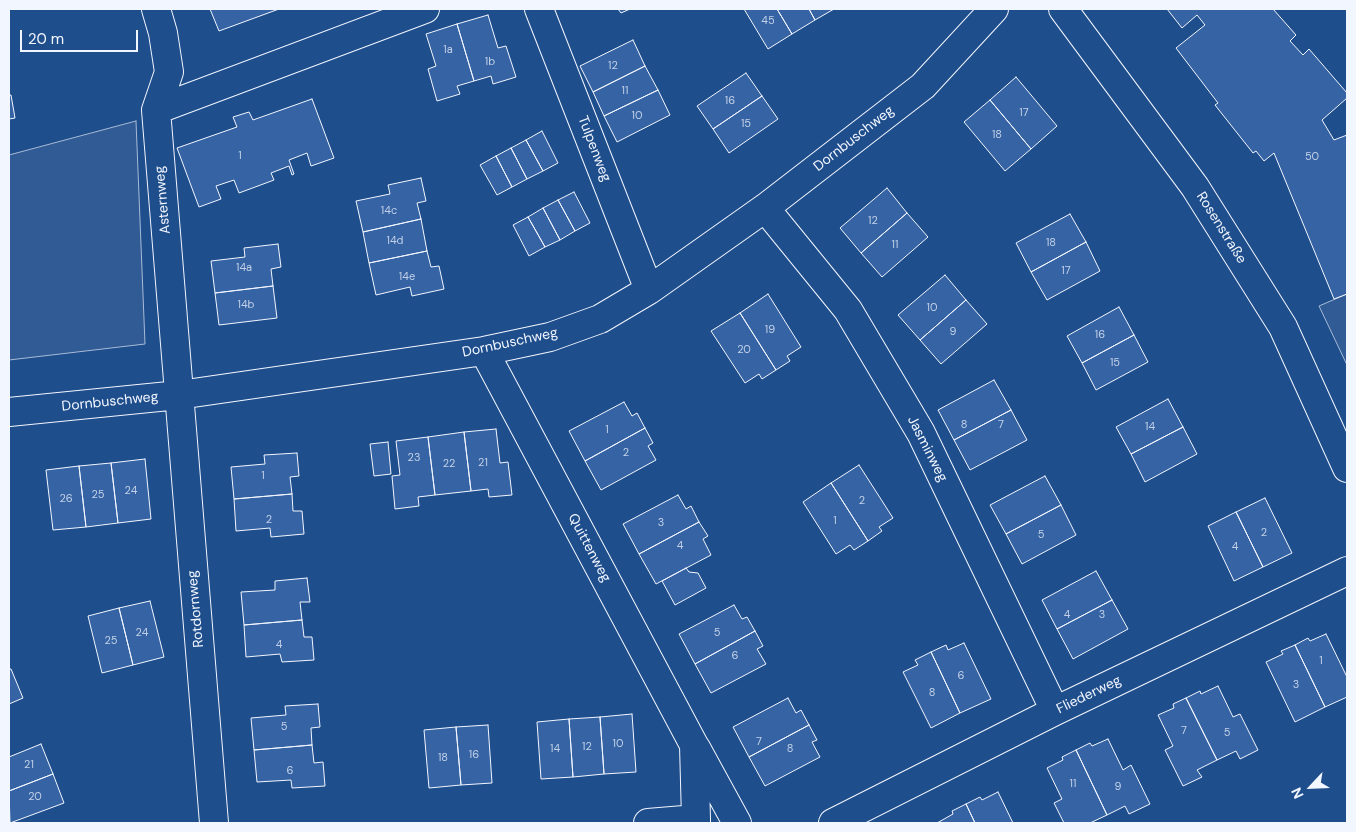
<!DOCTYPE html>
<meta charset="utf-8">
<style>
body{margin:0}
#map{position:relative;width:1356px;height:832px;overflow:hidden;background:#1f4e8c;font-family:"DM Sans",sans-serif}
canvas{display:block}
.frame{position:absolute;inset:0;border:10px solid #f2f6ff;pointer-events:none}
.north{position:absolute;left:1286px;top:762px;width:50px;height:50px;-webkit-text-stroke:4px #1f4e8c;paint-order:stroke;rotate:245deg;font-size:14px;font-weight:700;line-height:20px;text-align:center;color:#f2f6ff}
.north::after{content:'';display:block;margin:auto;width:18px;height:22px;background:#f2f6ff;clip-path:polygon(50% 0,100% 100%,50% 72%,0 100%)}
.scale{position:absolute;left:20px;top:30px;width:118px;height:22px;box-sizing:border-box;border:2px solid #f2f6ff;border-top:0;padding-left:6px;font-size:15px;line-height:18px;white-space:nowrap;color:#f2f6ff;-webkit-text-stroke:4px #1f4e8c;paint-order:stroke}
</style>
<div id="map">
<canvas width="1356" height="832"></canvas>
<div class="frame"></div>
<div class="north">N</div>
<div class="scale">20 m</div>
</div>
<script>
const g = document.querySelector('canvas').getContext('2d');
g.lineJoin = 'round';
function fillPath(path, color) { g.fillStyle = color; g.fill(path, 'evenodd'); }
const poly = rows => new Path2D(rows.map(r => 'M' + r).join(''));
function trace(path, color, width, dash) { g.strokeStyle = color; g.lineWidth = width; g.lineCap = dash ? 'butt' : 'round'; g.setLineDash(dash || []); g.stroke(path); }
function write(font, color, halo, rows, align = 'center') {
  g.font = font + ' "DM Sans",sans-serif'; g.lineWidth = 4; g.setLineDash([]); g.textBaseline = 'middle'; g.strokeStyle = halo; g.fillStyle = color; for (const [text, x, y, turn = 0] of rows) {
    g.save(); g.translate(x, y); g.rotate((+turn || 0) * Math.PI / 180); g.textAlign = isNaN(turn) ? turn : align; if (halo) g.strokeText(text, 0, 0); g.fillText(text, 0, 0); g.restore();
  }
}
const built = poly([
 [136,121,145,344,9,360,9,155,136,121],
 [1347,294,1347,365,1319,306,1347,294]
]);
fillPath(built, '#305b95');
trace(built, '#a8bbd7', 1);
const building = poly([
 [210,9,279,9,219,31,210,9],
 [618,9,630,9,621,13,618,9],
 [744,9,777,9,792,34,768,49,744,9],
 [777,9,809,9,815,20,792,34,777,9],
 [809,9,834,9,815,20,809,9],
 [1167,9,1273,9,1296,35,1290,41,1303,55,1309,49,1347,93,1347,98,1322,120,1334,140,1347,135,1347,294,1334,299,1274,153,1264,161,1256,151,1253,153,1215,105,1218,103,1176,48,1205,25,1197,15,1182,28,1167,9],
 [488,15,498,48,506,46,516,77,493,84,491,76,474,81,457,24,488,15],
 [457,24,474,81,457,86,460,94,437,101,428,69,436,66,426,34,457,24],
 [633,40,645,66,593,92,580,66,633,40],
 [645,66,658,90,604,116,593,92,645,66],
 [746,73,762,96,713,129,697,106,746,73],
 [1016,77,1057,126,1031,149,990,100,1016,77],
 [658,90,670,115,617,142,604,116,658,90],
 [9,95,11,95,15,118,9,119,9,95],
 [762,96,778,119,729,153,713,129,762,96],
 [312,99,334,158,311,166,307,153,289,160,294,174,292,175,289,166,271,173,274,180,239,193,234,180,216,186,221,199,199,207,177,148,237,127,233,117,249,112,253,120,312,99],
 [990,100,1031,149,1005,171,964,122,990,100],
 [542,131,558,163,543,171,526,140,542,131],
 [526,140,543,171,527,179,511,148,526,140],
 [511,148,527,179,512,187,496,156,511,148],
 [496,156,512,187,497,195,480,165,496,156],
 [421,178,426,201,417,203,421,219,363,232,356,201,390,194,388,185,421,178],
 [887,188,907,213,861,253,840,228,887,188],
 [574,192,590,223,575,231,558,200,574,192],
 [558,200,575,231,560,240,543,208,558,200],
 [543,208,560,240,545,247,528,217,543,208],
 [907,213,928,237,882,277,861,253,907,213],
 [1070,214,1086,242,1031,272,1016,243,1070,214],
 [528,217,545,247,529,256,513,225,528,217],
 [421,219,427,251,369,263,363,232,421,219],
 [1086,242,1100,271,1047,300,1031,272,1086,242],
 [278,244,281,267,271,269,273,286,215,293,211,261,245,257,244,248,278,244],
 [427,251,431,267,439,266,444,289,412,296,410,287,376,295,369,263,427,251],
 [945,275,966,300,920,340,898,315,945,275],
 [273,286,277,318,219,325,215,293,273,286],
 [768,294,801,347,787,356,790,361,776,370,740,313,768,294],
 [966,300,987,324,941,364,920,340,966,300],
 [1119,307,1134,335,1082,363,1067,336,1119,307],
 [740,313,776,370,762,379,759,374,745,383,711,331,740,313],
 [1134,335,1148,362,1096,390,1082,363,1134,335],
 [994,380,1011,410,954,440,938,410,994,380],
 [1168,399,1183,427,1131,454,1116,427,1168,399],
 [624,402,632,416,637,413,645,428,585,461,569,431,624,402],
 [1011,410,1027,440,970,470,954,440,1011,410],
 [1183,427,1197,454,1145,482,1131,454,1183,427],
 [645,428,653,443,648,446,656,460,601,490,585,461,645,428],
 [496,429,500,463,508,462,512,495,489,497,488,489,471,491,464,432,496,429],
 [464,432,471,491,435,495,428,437,464,432],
 [428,437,435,495,418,497,419,506,395,509,392,476,400,475,396,441,428,437],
 [388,442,391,474,374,476,370,444,388,442],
 [297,453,299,476,290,477,292,494,234,499,231,467,265,464,264,455,297,453],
 [145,459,151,519,118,523,111,463,145,459],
 [111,463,118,523,86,527,79,466,111,463],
 [859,465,893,518,879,527,882,531,868,541,831,483,859,465],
 [79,466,86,527,53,530,46,470,79,466],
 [1045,476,1061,505,1006,534,990,505,1045,476],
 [831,483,868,541,854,550,850,545,836,554,803,502,831,483],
 [292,494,293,511,302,511,304,534,271,537,270,528,236,531,234,499,292,494],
 [678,495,686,509,691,506,699,522,639,554,623,524,678,495],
 [1265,498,1292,553,1263,567,1236,512,1265,498],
 [1061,505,1076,535,1022,564,1006,534,1061,505],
 [1236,512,1263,567,1234,581,1208,526,1236,512],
 [699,522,708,536,703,539,711,555,656,584,639,554,699,522],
 [686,568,689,572,698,573,706,588,675,605,662,581,686,568],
 [1096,571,1112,600,1057,629,1042,600,1096,571],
 [307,578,310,602,300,602,302,620,244,625,241,592,275,590,275,581,307,578],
 [1112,600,1128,629,1073,659,1057,629,1112,600],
 [150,601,164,657,133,665,119,608,150,601],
 [734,605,742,619,747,617,755,631,695,664,679,634,734,605],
 [119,608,133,665,102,673,88,616,119,608],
 [302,620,304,637,312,637,314,660,282,662,280,654,246,657,244,625,302,620],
 [755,631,763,646,757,649,766,664,711,693,695,664,755,631],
 [1326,634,1347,677,1347,697,1325,707,1295,645,1308,638,1310,641,1326,634],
 [964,643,991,699,960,713,931,652,946,645,948,650,964,643],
 [1295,645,1325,707,1295,722,1266,662,1283,654,1281,651,1295,645],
 [931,652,960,713,931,728,903,672,918,665,915,660,931,652],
 [9,669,11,669,23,698,9,704,9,669],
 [1218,686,1233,717,1240,714,1258,750,1240,759,1236,751,1217,760,1186,698,1200,691,1201,694,1218,686],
 [788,698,796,713,801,710,809,725,749,757,733,727,788,698],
 [1186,698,1217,760,1197,770,1202,777,1183,786,1165,750,1173,746,1158,715,1174,708,1173,704,1186,698],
 [318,704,320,727,311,728,312,745,254,750,251,718,286,715,285,706,318,704],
 [632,714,636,772,604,774,600,717,632,714],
 [600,717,604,774,573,777,569,719,600,717],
 [569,719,573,777,541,779,537,722,569,719],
 [488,725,492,783,461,785,456,727,488,725],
 [809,725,817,740,812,742,820,757,765,786,749,757,809,725],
 [456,727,461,785,429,788,424,730,456,727],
 [1108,739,1123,770,1131,765,1150,804,1129,814,1125,806,1107,815,1076,750,1090,743,1092,746,1108,739],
 [41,744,53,774,9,791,9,757,41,744],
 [312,745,314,763,323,762,325,786,292,788,291,780,257,782,254,750,312,745],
 [1076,750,1107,815,1090,823,1064,823,1054,803,1062,799,1047,768,1063,760,1062,757,1076,750],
 [53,774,64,803,10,823,9,791,53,774],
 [998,792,1013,823,975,823,966,804,980,797,982,800,998,792],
 [966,804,975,823,937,823,953,814,952,811,966,804]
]);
fillPath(building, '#3563a3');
trace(building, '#f2f6ff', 1);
const minor = poly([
 [156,9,163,33,169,72,156,110,214,823],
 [539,9,649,290],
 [1063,9,1195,187,1283,327,1347,468],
 [156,110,425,9],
 [765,208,848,310,921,433,1055,711],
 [484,351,694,745,696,819],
 [9,412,179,395,484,351,550,337,600,319,649,290,765,208,923,86,994,9],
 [696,748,737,823],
 [648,823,696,819,696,823],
 [833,823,1055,711,1347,571]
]);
trace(minor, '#f2f6ff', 30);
trace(minor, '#1f4e8c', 28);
write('11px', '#c3d1e8', null, [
 ["45",768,21],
 ["1a",448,50],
 ["1b",490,62],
 ["12",613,66],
 ["11",625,91],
 ["16",730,101],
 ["17",1024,113],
 ["10",637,116],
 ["15",746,124],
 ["18",997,135],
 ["1",240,156],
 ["50",1312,157],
 ["14c",389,211],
 ["12",873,221],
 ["14d",395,241],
 ["18",1051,243],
 ["11",895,245],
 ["14a",244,268],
 ["17",1066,271],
 ["14e",407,277],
 ["14b",246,305],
 ["10",932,308],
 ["19",770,330],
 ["9",953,332],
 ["16",1100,335],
 ["20",744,350],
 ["15",1115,363],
 ["8",964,425],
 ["7",1001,425],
 ["14",1150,427],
 ["1",607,430],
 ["2",626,453],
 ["23",414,458],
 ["21",483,463],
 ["22",449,464],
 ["1",263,476],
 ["24",131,491],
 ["25",98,495],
 ["26",66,499],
 ["2",862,501],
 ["2",269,520],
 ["1",835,521],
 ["3",661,523],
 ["2",1264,533],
 ["5",1041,535],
 ["4",680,546],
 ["4",1235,547],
 ["4",1067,615],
 ["3",1102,615],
 ["24",142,633],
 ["5",717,633],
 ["25",111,641],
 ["4",279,645],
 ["6",735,656],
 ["1",1321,661],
 ["6",961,676],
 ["3",1296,685],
 ["8",932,693],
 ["5",284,727],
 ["7",1184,731],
 ["5",1227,733],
 ["7",759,742],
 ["10",618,744],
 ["12",587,747],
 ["14",555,749],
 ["8",790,749],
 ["16",474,755],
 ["18",443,758],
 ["21",29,765],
 ["6",290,771],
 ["11",1073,784],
 ["9",1118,787],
 ["20",35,797]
]);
write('14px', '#f2f6ff', '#1f4e8c', [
 ["Dornbuschweg",854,139,-38],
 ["Tulpenweg",594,149,69],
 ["Asternweg",163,200,-95],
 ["Rosenstraße",1221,228,58],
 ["Dornbuschweg",510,343,-12],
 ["Dornbuschweg",110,402,-6],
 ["Jasminweg",927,449,63],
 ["Quittenweg",589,548,62],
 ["Rotdornweg",196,609,-95],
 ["Fliederweg",1089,695,-26]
]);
</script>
